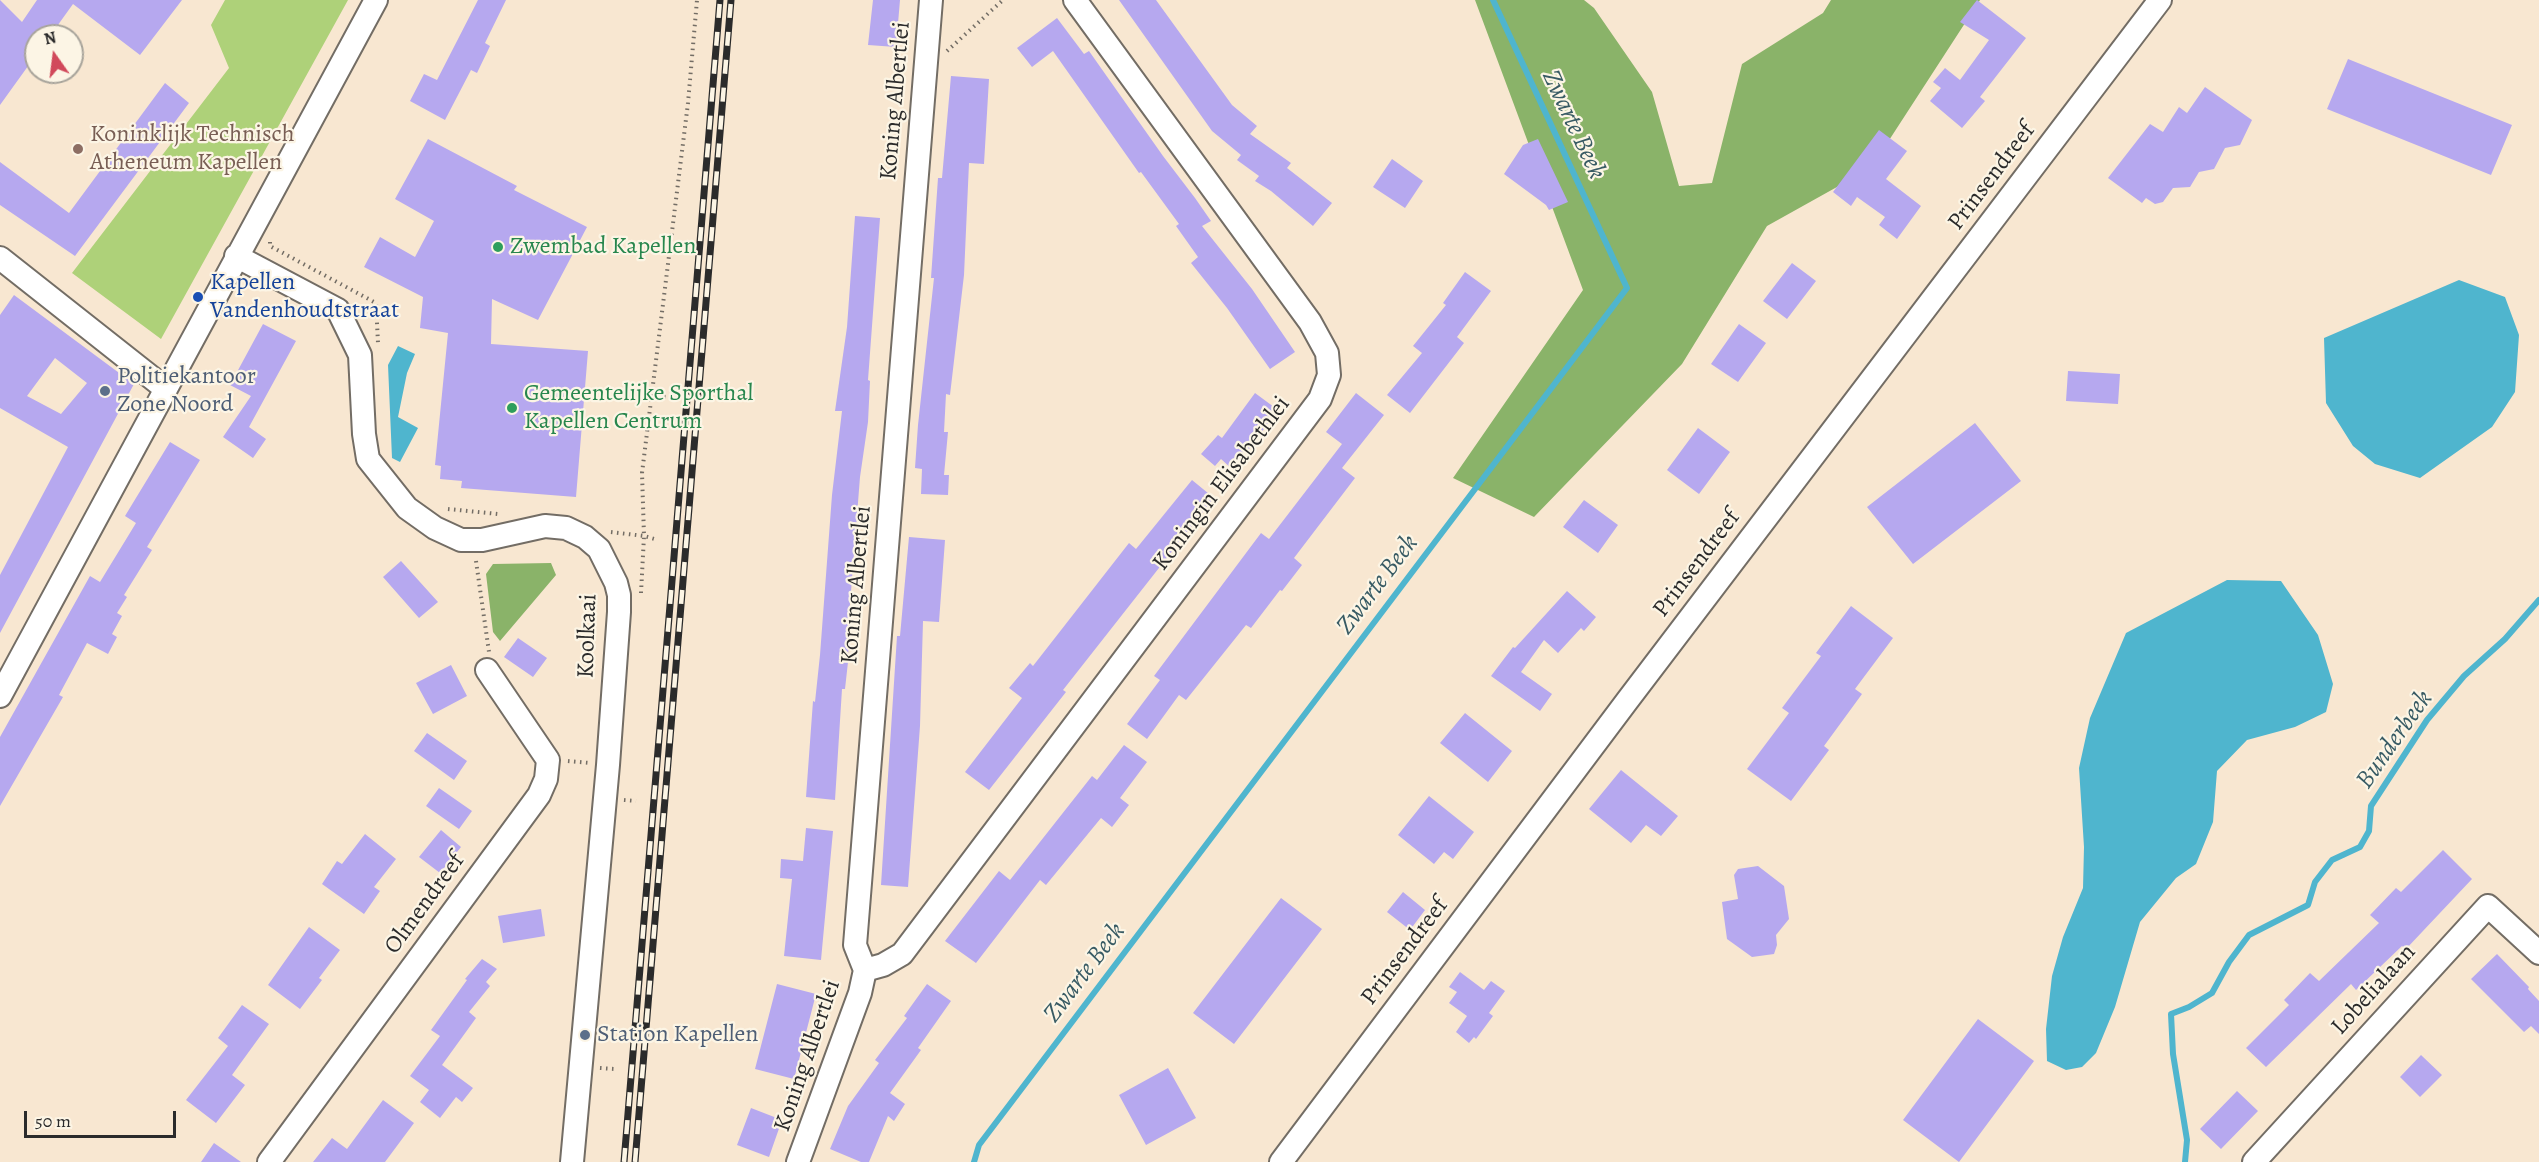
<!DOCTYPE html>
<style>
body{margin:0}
#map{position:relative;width:2539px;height:1162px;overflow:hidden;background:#f8e7d1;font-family:Alegreya,serif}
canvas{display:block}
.north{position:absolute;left:24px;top:24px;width:60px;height:60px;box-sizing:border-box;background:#fcf5e5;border:2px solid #a8a49b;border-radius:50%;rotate:346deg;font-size:16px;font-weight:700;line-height:24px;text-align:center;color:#2b2b2b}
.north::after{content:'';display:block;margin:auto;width:21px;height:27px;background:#d1495b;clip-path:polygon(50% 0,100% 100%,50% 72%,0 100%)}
.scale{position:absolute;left:24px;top:1111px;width:152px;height:27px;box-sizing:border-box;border:3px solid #2b2b2b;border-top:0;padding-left:8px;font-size:18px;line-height:21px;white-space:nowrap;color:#2b2b2b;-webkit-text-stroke:4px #fcf5e5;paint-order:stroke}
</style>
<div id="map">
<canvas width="2539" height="1162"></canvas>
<div class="north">N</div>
<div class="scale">50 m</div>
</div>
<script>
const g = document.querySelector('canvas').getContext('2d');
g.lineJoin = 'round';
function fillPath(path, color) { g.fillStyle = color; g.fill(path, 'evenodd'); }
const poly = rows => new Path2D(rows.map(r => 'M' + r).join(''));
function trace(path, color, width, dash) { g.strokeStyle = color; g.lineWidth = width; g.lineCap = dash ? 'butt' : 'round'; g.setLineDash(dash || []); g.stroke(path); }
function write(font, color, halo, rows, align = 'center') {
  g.font = font + ' Alegreya,serif'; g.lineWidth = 4.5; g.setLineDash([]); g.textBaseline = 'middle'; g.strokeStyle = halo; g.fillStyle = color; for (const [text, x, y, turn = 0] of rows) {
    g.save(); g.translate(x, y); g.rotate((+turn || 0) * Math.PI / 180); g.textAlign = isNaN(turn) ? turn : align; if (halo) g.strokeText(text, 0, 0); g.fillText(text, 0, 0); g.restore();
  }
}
fillPath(poly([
 [225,0,348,0,161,339,72,273,229,68,211,25]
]), '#aed179');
fillPath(poly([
 [1475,0,1584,0,1594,8,1652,92,1679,186,1712,183,1742,64,1823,13,1831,0,1980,0,1871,168,1767,226,1682,364,1534,517,1453,478,1583,290],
 [551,563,556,575,500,641,493,632,486,574,493,564]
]), '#8ab369');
fillPath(poly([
 [2459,280,2505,297,2519,335,2515,392,2492,427,2420,478,2375,464,2353,446,2326,403,2324,338],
 [398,346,415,354,407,373,398,417,418,428,400,462,392,458,388,365],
 [2227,580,2281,581,2318,635,2333,684,2326,712,2295,727,2247,740,2217,771,2213,822,2196,864,2176,878,2140,922,2115,1007,2096,1053,2082,1067,2066,1070,2047,1061,2046,1029,2052,976,2063,937,2083,888,2084,847,2079,768,2090,718,2126,633]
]), '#4fb5ce');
trace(poly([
 [974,1162,979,1145,1627,288,1493,0],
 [2185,1162,2187,1140,2173,1054,2171,1014,2189,1007,2212,993,2229,962,2249,935,2308,905,2315,882,2332,860,2360,847,2369,831,2371,806,2427,720,2464,676,2505,639,2539,600]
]), '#4fb5ce', 6);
fillPath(poly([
 [0,0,22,22,37,0,182,0,140,55,73,4,50,36,36,36,36,55,0,105],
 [478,0,506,0,485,43,490,46,477,73,471,70,445,120,410,101,424,74,437,80],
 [873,0,900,0,896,47,868,45],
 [1119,0,1156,0,1232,105,1257,126,1250,134,1291,163,1287,168,1332,203,1313,226,1271,191,1255,181,1259,176,1237,160,1241,155,1212,131],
 [1977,0,2026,38,1980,97,1985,101,1962,128,1930,101,1941,88,1933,82,1945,68,1960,80,1989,40,1960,22],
 [1057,18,1084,54,1089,51,1163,156,1195,198,1211,221,1202,226,1252,289,1295,352,1270,369,1227,308,1191,263,1198,257,1176,226,1179,224,1141,172,1139,173,1053,51,1032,67,1017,48],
 [2348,59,2512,125,2491,175,2327,109],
 [951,76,989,79,984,164,969,163,964,275,950,395,946,394,944,432,948,432,944,475,949,475,948,495,921,494,922,469,915,468,918,425,934,278,931,278,938,178,942,178],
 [165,83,189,103,75,256,0,205,0,162,69,213],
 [2205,87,2252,120,2240,145,2225,148,2214,169,2199,172,2190,187,2173,188,2163,202,2155,204,2146,198,2142,203,2108,178,2150,124,2163,132,2179,107,2187,113],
 [1879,130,1907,151,1886,179,1921,206,1897,239,1879,225,1885,217,1857,197,1851,206,1833,192],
 [428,139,517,186,514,190,587,227,538,320,492,299,491,344,588,351,576,497,461,488,462,481,440,479,441,466,435,465,448,333,420,328,423,297,364,267,380,237,415,257,434,221,395,199],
 [1538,139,1568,202,1549,210,1546,205,1504,174,1523,145],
 [1392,159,1423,181,1405,208,1373,187],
 [855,216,880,218,868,380,870,381,868,422,860,477,850,604,848,662,845,689,842,689,835,800,806,797,813,701,815,702,820,655,832,495,842,411,835,411,847,327],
 [1792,263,1816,281,1787,319,1763,301],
 [1465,272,1491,291,1457,337,1464,343,1410,413,1387,395,1422,353,1413,346,1446,305,1443,303],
 [14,295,134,384,0,633,0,575,68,447,0,408,0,315],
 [55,358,87,383,61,414,27,396],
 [263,324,296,341,249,427,266,439,253,458,223,437,251,396,230,385],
 [1739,324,1766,343,1738,382,1711,364],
 [2068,371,2120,374,2118,404,2066,401],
 [1255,393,1278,410,1246,453,1244,451,1231,468,1221,459,1215,466,1201,454,1218,435,1222,438],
 [1356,393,1384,415,1342,468,1355,478,1294,558,1302,565,1282,591,1280,590,1251,628,1246,625,1186,700,1179,695,1147,739,1127,724,1160,680,1154,676,1261,533,1269,539,1342,444,1326,432],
 [1975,423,2021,481,1913,564,1867,507],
 [1698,428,1730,452,1699,494,1667,470],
 [170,442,200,460,147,547,152,550,124,595,127,597,117,613,122,616,112,634,117,637,108,654,87,643,59,695,63,697,0,806,0,737,90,576,100,582,136,523,125,516],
 [1192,480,1214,498,1063,690,1066,692,989,790,965,772,1022,698,1009,688,1030,663,1033,666,1129,543,1136,549],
 [1584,500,1618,525,1598,553,1563,527],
 [909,537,945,540,939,622,923,621,920,726,908,887,881,885,897,636,900,636],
 [401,561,438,602,419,618,383,577],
 [1567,591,1596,617,1584,631,1581,628,1558,653,1544,640,1521,672,1552,694,1540,711,1491,676,1513,647,1515,648],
 [1851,606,1893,638,1855,689,1862,694,1824,746,1829,750,1791,801,1747,769,1789,713,1782,708,1821,656,1816,653],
 [518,638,547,658,533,677,504,657],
 [451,665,467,696,433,714,416,683],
 [1465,713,1512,751,1488,782,1440,743],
 [427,733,467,761,454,780,414,751],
 [1124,745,1147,762,1120,798,1129,805,1112,827,1101,818,1046,885,1040,880,976,963,945,941,999,871,1010,880,1092,776,1097,780],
 [1621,770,1678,816,1661,836,1646,825,1631,843,1589,809],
 [439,788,472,811,459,829,426,806],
 [1429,796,1474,832,1453,859,1444,852,1434,864,1398,835],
 [806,828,833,831,821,960,784,956,792,879,780,878,781,859,803,861],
 [441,830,461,847,440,873,419,857],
 [365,834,396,859,374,887,380,891,364,914,322,884,337,861,342,864],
 [2443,850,2472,879,2406,949,2402,946,2356,990,2351,984,2266,1067,2246,1048,2289,1005,2284,1000,2310,973,2319,981,2379,923,2370,915,2396,888,2401,892],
 [1758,866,1784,886,1789,919,1776,935,1777,945,1774,954,1752,957,1727,939,1722,902,1738,899,1734,875,1738,869],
 [1403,892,1425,910,1410,930,1387,912],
 [1281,898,1322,929,1234,1044,1193,1013],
 [541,909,545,936,503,943,498,916],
 [309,927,340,950,319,978,322,980,300,1009,268,985],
 [2497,954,2529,987,2528,989,2539,1001,2539,1034,2531,1026,2524,1032,2471,979],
 [482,959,497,969,486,982,490,986,469,1012,476,1018,442,1065,473,1088,462,1102,456,1097,440,1118,420,1102,429,1090,410,1076,440,1036,431,1030,467,980,465,979],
 [1460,972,1484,990,1491,981,1505,991,1489,1013,1493,1016,1476,1039,1474,1037,1469,1043,1456,1032,1467,1016,1449,1003,1457,992,1449,987],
 [777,984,816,994,794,1079,755,1069],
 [927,984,951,1001,918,1048,921,1050,890,1093,905,1104,894,1121,888,1116,869,1162,861,1162,830,1149,848,1106,879,1063,875,1060,907,1018,904,1016],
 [242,1005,269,1024,232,1075,245,1085,216,1123,186,1100,228,1046,218,1038],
 [1978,1019,2034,1061,1959,1162,1903,1120],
 [2421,1055,2442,1075,2420,1097,2400,1077],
 [1168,1068,1196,1118,1146,1145,1119,1095],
 [2237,1091,2258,1111,2221,1149,2200,1129],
 [383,1100,414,1123,385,1162,313,1162,332,1138,347,1149],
 [751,1108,782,1120,769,1157,737,1145],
 [214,1143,241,1162,201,1162]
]), '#b6a8ef');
const minor = poly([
 [236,256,338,310,360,355,364,434,368,459,407,508,435,528,461,540,482,540,545,526,566,528,585,537,599,549,616,583,619,595,619,612,608,765,572,1162],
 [0,258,166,389],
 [0,696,376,0],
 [865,970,883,965,902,954,1320,399,1329,375,1327,353,1310,322,1075,0],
 [269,1162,539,795,546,779,548,760,487,670],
 [798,1162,860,993,865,970,855,945,931,0],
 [1281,1162,1627,701,2160,0],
 [2254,1162,2488,906,2539,953]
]);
trace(minor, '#736d65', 26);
trace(poly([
 [947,51,1003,0],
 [270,242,270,246,376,303,378,343],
 [652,396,670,397],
 [448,509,498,514],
 [611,532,644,536,658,540],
 [476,561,489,652],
 [641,593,644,536,642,473,688,103,697,0],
 [568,761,590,763],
 [624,800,636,801],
 [600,1068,615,1069]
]), '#736d65', 4, [1.5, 4.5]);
trace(minor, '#fff', 22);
const rail = poly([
 [624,1162,720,0],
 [635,1162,731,0]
]);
trace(rail, '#2b2b2b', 7);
trace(rail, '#fcf5e5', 4.5, [14]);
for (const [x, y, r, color] of [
 [78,149,6,"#8d6e63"],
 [498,247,6,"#2e9e5b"],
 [198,297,6,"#1a4fb4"],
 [105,391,6,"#5c6f8a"],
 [512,408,6,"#2e9e5b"],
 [585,1035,6,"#5c6f8a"]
]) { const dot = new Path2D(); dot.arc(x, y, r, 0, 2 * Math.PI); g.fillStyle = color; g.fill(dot); trace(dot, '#fcf5e5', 2); }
write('24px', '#2b2b2b', '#fcf5e5', [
 ["Koning Albertlei",896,101,-85],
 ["Prinsendreef",1992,177,-53],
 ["Koningin Elisabethlei",1222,484,-53],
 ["Prinsendreef",1697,564,-53],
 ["Koning Albertlei",857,585,-85],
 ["Koolkaai",588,636,-88],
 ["Olmendreef",425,904,-54],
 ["Prinsendreef",1405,952,-53],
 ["Lobelialaan",2374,990,-48],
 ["Koning Albertlei",808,1056,-71]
]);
write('24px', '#785e54', '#fcf5e5', [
 ["Koninklijk Technisch",90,135],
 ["Atheneum Kapellen",90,163]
], 'left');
write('24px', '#27864d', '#fcf5e5', [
 ["Zwembad Kapellen",510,247],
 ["Gemeentelijke Sporthal",524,394],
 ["Kapellen Centrum",524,422]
], 'left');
write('24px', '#164399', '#fcf5e5', [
 ["Kapellen",210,283],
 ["Vandenhoudtstraat",210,311]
], 'left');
write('24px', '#4e5e75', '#fcf5e5', [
 ["Politiekantoor",117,377],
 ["Zone Noord",117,405],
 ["Station Kapellen",597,1035]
], 'left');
write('italic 26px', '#385b64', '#fcf5e5', [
 ["Zwarte Beek",1573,125,65],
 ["Zwarte Beek",1378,585,-53],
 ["Bunderbeek",2395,740,-55],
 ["Zwarte Beek",1085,973,-53]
]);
</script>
